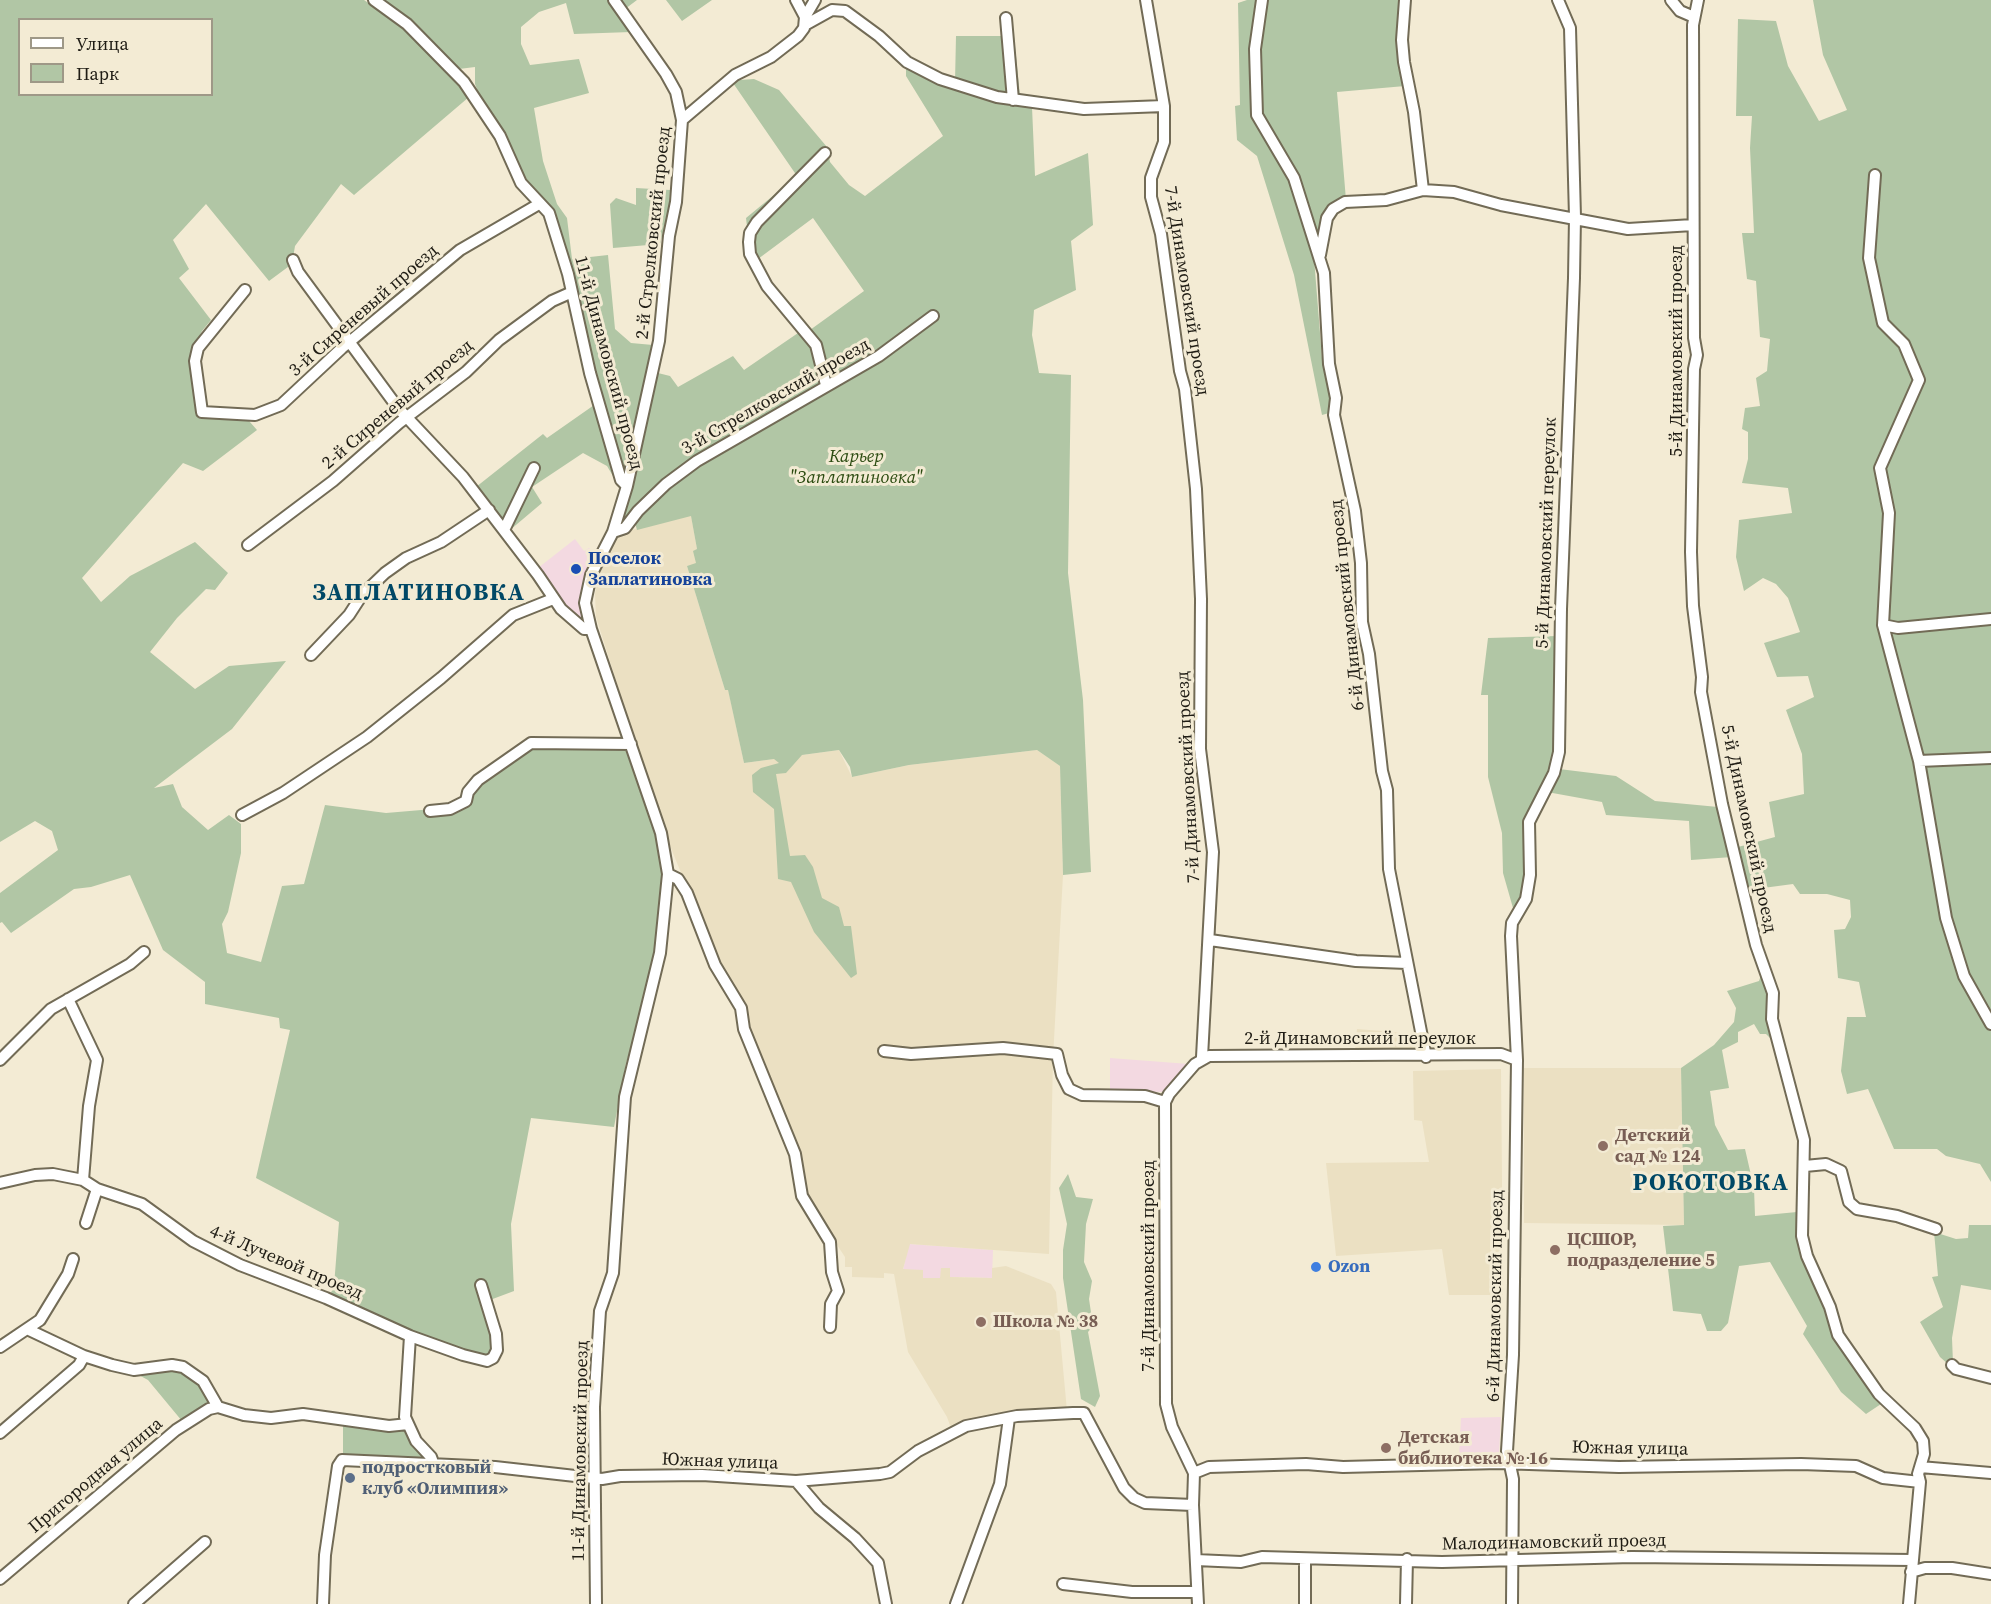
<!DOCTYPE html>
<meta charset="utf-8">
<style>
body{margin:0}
#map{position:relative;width:1991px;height:1604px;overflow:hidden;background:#f3ebd4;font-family:"Source Serif 4",serif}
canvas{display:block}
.legend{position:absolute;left:18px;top:18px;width:195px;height:78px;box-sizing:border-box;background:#f3ebd4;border:2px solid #9e9887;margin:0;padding:8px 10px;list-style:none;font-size:18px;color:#1f1c14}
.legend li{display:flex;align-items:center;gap:12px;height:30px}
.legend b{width:30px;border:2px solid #9e9887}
</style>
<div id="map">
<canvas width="1991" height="1604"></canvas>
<ul class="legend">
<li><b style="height:8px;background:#fff"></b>Улица</li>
<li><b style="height:16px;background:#b1c6a5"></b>Парк</li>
</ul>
</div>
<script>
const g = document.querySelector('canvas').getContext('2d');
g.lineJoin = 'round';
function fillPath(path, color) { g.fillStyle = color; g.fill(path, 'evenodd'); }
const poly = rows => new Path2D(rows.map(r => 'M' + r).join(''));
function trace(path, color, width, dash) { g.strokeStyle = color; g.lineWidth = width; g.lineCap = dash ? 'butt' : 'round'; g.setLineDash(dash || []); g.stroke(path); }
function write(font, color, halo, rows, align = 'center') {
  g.font = font + ' "Source Serif 4",serif'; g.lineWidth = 6; g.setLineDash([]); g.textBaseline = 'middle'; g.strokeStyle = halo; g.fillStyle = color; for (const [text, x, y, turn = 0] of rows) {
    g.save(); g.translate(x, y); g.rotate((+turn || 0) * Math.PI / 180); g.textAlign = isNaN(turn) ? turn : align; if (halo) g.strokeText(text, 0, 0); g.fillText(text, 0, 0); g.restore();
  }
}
fillPath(poly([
 [575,539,584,551,589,548,596,556,585,576,580,602,583,621,563,606,538,568],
 [1110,1058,1189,1064,1164,1092,1110,1091],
 [909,1244,993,1250,992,1278,950,1277,950,1269,940,1278,923,1278,923,1271,903,1270],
 [1501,1417,1499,1454,1459,1456,1461,1418]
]), '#f3d9e1');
fillPath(poly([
 [691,515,697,549,696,564,687,566,725,690,728,689,744,763,839,750,852,777,909,765,1037,750,1060,766,1063,875,1053,1058,1049,1254,910,1244,903,1269,923,1270,923,1278,940,1278,941,1268,950,1268,950,1277,992,1278,992,1268,1006,1266,1051,1284,1056,1292,1067,1411,972,1419,951,1428,947,1417,908,1352,894,1274,884,1273,884,1278,852,1277,852,1267,845,1267,845,1257,806,1198,802,1171,660,821,596,617,595,594,598,575,611,543,623,532],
 [1357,1029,1418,1034,1420,1048,1417,1051,1355,1051],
 [1524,1068,1681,1068,1684,1225,1524,1223],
 [1501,1069,1503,1295,1449,1295,1442,1249,1336,1256,1326,1163,1429,1162,1422,1121,1414,1120,1413,1071]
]), '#ebe0c2');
fillPath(poly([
 [0,0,364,0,405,28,469,97,354,195,341,184,295,246,292,264,269,281,206,204,173,240,189,269,179,278,211,320,202,331,191,354,197,403,208,409,242,413,257,430,203,471,183,463,82,578,101,602,130,576,195,542,228,573,215,590,206,589,177,618,150,652,195,689,229,666,286,661,232,729,154,788,173,784,182,807,208,830,229,815,241,824,241,853,228,912,222,924,227,953,261,962,282,886,304,884,325,805,386,813,445,808,471,795,481,783,532,746,622,748,628,753,655,829,661,870,662,898,656,954,642,1014,626,1063,614,1127,531,1118,511,1224,514,1291,490,1300,489,1320,494,1349,486,1358,424,1336,330,1295,334,1286,339,1222,256,1178,290,1030,280,1028,279,1018,205,1004,205,982,163,950,130,875,91,887,74,889,11,933,2,922,0,923,0,893,58,850,52,831,35,821,0,842],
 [20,20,212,20,212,94,20,94],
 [380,0,637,0,625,9,631,32,574,34,566,3,539,12,521,27,521,44,530,65,579,59,589,93,534,108,543,161,557,204,567,218,572,259,608,255,615,329,631,343,653,345,624,475,562,248,482,102,475,84,475,67,459,69],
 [666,0,712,0,682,21],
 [1247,0,1402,0,1405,86,1337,92,1346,200,1334,203,1314,258,1322,358,1330,395,1329,413,1322,415,1294,275,1257,156,1237,140,1235,106,1240,105,1238,3],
 [1813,0,1991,0,1991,1182,1980,1164,1946,1156,1937,1149,1894,1149,1868,1089,1847,1094,1841,1071,1847,1017,1866,1017,1859,982,1838,978,1834,930,1845,929,1851,917,1850,900,1827,894,1800,894,1793,884,1748,890,1738,847,1775,837,1769,802,1804,794,1802,754,1786,710,1814,697,1808,676,1777,677,1764,643,1800,632,1788,598,1776,584,1763,578,1744,591,1736,557,1739,520,1792,513,1788,488,1742,483,1748,459,1748,432,1742,429,1745,408,1760,406,1756,378,1767,371,1770,339,1760,337,1756,281,1747,279,1742,233,1754,233,1750,148,1752,116,1736,116,1738,19,1776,21,1788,66,1819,121,1847,110,1823,55],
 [956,36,1014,36,1020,96,997,94,955,82],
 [906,68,1032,107,1035,176,1088,153,1093,225,1071,241,1076,290,1034,310,1032,335,1039,373,1071,375,1068,573,1083,700,1091,872,1063,875,1060,766,1037,750,909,765,852,777,850,767,839,750,802,755,786,773,776,774,790,856,805,855,813,867,822,898,839,907,844,926,851,926,857,974,851,978,814,932,791,882,778,879,774,809,753,792,752,775,761,768,779,763,774,759,744,763,728,690,725,690,687,566,696,563,693,551,697,549,691,516,637,530,635,523,621,524,644,439,658,373,670,376,678,387,733,356,744,370,798,333,810,330,864,291,813,218,758,259,748,235,746,218,797,176,733,83,739,80,754,79,779,90,827,147,830,162,849,185,865,196,943,136,906,76],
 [636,188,670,190,669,209,660,244,613,248,610,204,616,198,636,205],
 [597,403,616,481,607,466,583,453,532,487,542,503,510,530,476,487,543,434,547,438],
 [1557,636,1555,753,1542,789,1534,802,1522,900,1513,908,1503,873,1502,833,1488,777,1488,695,1481,695,1488,638],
 [1559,769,1616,776,1655,801,1718,807,1732,857,1691,860,1689,821,1606,815,1602,802,1547,792],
 [1761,975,1767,983,1774,1042,1766,1034,1760,1034,1754,1024,1738,1032,1738,1042,1722,1050,1729,1088,1710,1091,1715,1125,1728,1150,1745,1149,1754,1188,1755,1216,1797,1212,1835,1336,1881,1404,1866,1414,1841,1392,1803,1334,1807,1326,1770,1262,1739,1266,1728,1323,1721,1331,1707,1331,1701,1314,1673,1311,1663,1226,1684,1225,1681,1068,1714,1045,1734,1022,1736,1008,1727,991,1759,981],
 [1068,1174,1076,1197,1093,1199,1086,1224,1084,1262,1092,1281,1089,1299,1093,1326,1088,1332,1100,1396,1095,1407,1081,1399,1063,1278,1063,1250,1067,1224,1059,1188],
 [1969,1225,1991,1225,1991,1290,1961,1285,1952,1338,1953,1363,1949,1365,1940,1357,1920,1322,1943,1307,1932,1277,1938,1276,1934,1232,1956,1239,1968,1238],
 [172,1367,193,1375,213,1403,182,1421,148,1380,135,1373],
 [343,1424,406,1428,424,1461,346,1456,343,1454]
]), '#b1c6a5');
const street = poly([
 [374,0,407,24,464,82,500,136,521,183,549,213,568,274,590,373,621,480,627,486,613,532,591,575,585,603,591,629,661,833,668,874,660,953,625,1097,613,1273,600,1311,594,1407,596,1604],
 [614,0,666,74,676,92,682,120,676,202,669,236,659,341,627,486],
 [796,0,805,17],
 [1146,0,1164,106,1164,142,1151,178,1151,197,1161,234,1180,371,1185,389,1196,489,1201,599,1200,749,1213,852,1202,1057],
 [1262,0,1255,49,1257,115,1294,178,1324,273,1329,364,1336,398,1334,415,1355,511,1361,563,1362,622,1369,654,1382,771,1387,790,1389,869,1426,1057],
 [1405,0,1402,40,1404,62,1414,112,1423,190],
 [1671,0,1680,11,1694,17],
 [1698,0,1693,25,1694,338,1697,355,1694,369,1691,552,1693,606,1702,677,1701,692,1722,804,1756,945,1773,993,1772,1019,1804,1140,1802,1236,1807,1256,1830,1307,1838,1335,1879,1394,1915,1428,1923,1441,1924,1454,1918,1474,1920,1482,1909,1604],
 [1006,18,1013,100],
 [805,25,832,10,845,11,879,36,907,62,940,79,997,97,1084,109,1164,106],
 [682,120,735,75,771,57,798,36,804,28,805,17,815,0],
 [825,153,757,222,750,233,749,242,750,254,767,286,816,345,826,385],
 [1875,175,1869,258,1883,323,1904,344,1919,380,1880,468,1889,513,1883,625,1919,761],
 [1320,255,1327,218,1333,209,1345,202,1386,200,1423,190,1454,192,1501,205,1628,229,1693,225],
 [293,260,298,272,398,408,463,477,538,575,561,609,584,629,591,629],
 [245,290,198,348,195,361,202,412,255,415,281,405,342,348,460,250,539,204],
 [504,530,534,468],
 [613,532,625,528,638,511,666,484,697,461,879,356,933,316],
 [248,545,333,481,399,423,466,372,499,340,552,301,570,293],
 [1883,625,1898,628,1991,619],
 [311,655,349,615,362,595,385,573,406,558,441,542,489,510],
 [1991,758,1919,761,1946,918,1964,976,1991,1024],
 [430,811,450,809,466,801,468,792,478,780,531,743,631,744],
 [242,815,283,793,367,737,441,678,513,615,553,599],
 [668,874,678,879,687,893,715,965,741,1008,744,1029,795,1154,802,1196,830,1242,832,1272,838,1291,831,1304,830,1327],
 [1210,940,1356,961,1407,963],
 [68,999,97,1060,89,1106,83,1180],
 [884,1051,911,1054,1003,1048,1057,1054,1062,1075,1069,1089,1082,1095,1145,1096,1165,1102],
 [0,1060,51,1009,130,964,144,952],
 [1805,1166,1826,1164,1841,1171,1849,1202,1857,1209,1897,1216,1936,1229],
 [0,1183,35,1175,53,1174,83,1180,97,1189,142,1204,193,1241,240,1265,326,1298,410,1336,463,1355,487,1361,493,1358,497,1350,496,1334,481,1285],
 [86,1223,97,1189],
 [29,1330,84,1356,112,1365,134,1370,172,1365,183,1367,203,1381,218,1407,244,1415,271,1418,303,1414,389,1426,408,1424],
 [410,1336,405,1417,416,1441,431,1457,434,1465],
 [0,1347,40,1320,68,1274,73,1259],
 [1952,1365,1956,1369,1991,1378],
 [0,1433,79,1365,84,1356],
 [1920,1467,1991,1473],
 [1194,1473,1209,1467,1306,1464,1343,1467,1499,1463,1619,1467,1801,1464,1856,1466,1883,1478,1920,1482],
 [796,1481,819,1508,855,1538,878,1563,886,1604],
 [1305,1559,1305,1604],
 [1196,1560,1241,1562,1262,1557,1442,1562,1632,1557,1913,1560],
 [1911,1572,1925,1568,1952,1568,1991,1574],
 [0,1579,176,1430,209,1409,218,1407],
 [1063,1584,1132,1592,1197,1592],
 [134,1604,205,1542],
 [323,1604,325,1555,338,1466,342,1460,495,1467,602,1479,620,1476,702,1475,796,1481,880,1474,890,1472,918,1451,966,1426,1017,1416,1073,1413,1084,1413,1124,1488,1134,1498,1145,1503,1193,1505],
 [956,1604,1000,1484,1009,1418],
 [1198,1604,1193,1505,1194,1473,1172,1427,1166,1404,1165,1102,1169,1094,1195,1064,1209,1056,1501,1054,1517,1060],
 [1406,1604,1407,1559],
 [1512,1604,1513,1479,1507,1451,1513,1355,1517,1060,1511,936,1512,923,1526,899,1530,875,1529,822,1554,773,1559,752,1561,609,1574,278,1575,217,1570,28,1558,0]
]);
trace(street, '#726b56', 14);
trace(street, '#fff', 10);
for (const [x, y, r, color] of [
 [576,569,6,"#1a4fb4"],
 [1603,1146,6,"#8d6e63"],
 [1555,1250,6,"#8d6e63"],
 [1316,1267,6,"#3f7fe0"],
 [981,1322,6,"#8d6e63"],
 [1386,1448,6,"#8d6e63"],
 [350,1478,6,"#5c6f8a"]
]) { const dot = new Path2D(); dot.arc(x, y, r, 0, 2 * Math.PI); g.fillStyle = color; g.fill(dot); trace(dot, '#f3ebd4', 2); }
write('18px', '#1f1c14', '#f3ebd4', [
 ["2-й Стрелковский проезд",654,233,-84],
 ["7-й Динамовский проезд",1186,291,81],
 ["3-й Сиреневый проезд",364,311,-41],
 ["5-й Динамовский проезд",1677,351,-90],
 ["11-й Динамовский проезд",608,363,75],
 ["3-й Стрелковский проезд",776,397,-30],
 ["2-й Сиреневый проезд",398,405,-40],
 ["5-й Динамовский переулок",1547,533,-88],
 ["6-й Динамовский проезд",1348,605,-96],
 ["7-й Динамовский проезд",1189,777,-93],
 ["5-й Динамовский проезд",1748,829,78],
 ["2-й Динамовский переулок",1360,1039],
 ["4-й Лучевой проезд",286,1263,23],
 ["7-й Динамовский проезд",1149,1266,-90],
 ["6-й Динамовский проезд",1496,1296,-89],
 ["Южная улица",1630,1449,1],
 ["11-й Динамовский проезд",581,1451,-89],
 ["Южная улица",720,1462,2],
 ["Пригородная улица",96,1476,-40],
 ["Малодинамовский проезд",1554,1543,-1]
]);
write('italic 18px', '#2b4b10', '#f3ebd4', [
 ["Карьер",856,457],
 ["\"Заплатиновка\"",856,478]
]);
write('bold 18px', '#164399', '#f3ebd4', [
 ["Поселок",588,559],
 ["Заплатиновка",588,580]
], 'left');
write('bold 18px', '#785e54', '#f3ebd4', [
 ["Детский",1615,1136],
 ["сад № 124",1615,1157],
 ["ЦСШОР,",1567,1240],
 ["подразделение 5",1567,1261],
 ["Школа № 38",993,1322],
 ["Детская",1398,1438],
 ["библиотека № 16",1398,1459]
], 'left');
write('bold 18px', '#366cbe', '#f3ebd4', [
 ["Ozon",1328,1267]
], 'left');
write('bold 18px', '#4e5e75', '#f3ebd4', [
 ["подростковый",362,1468],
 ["клуб «Олимпия»",362,1489]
], 'left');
g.letterSpacing = '1.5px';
write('bold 24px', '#004866', '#f3ebd4', [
 ["ЗАПЛАТИНОВКА",419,594],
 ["РОКОТОВКА",1711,1184]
]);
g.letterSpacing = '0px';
</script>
